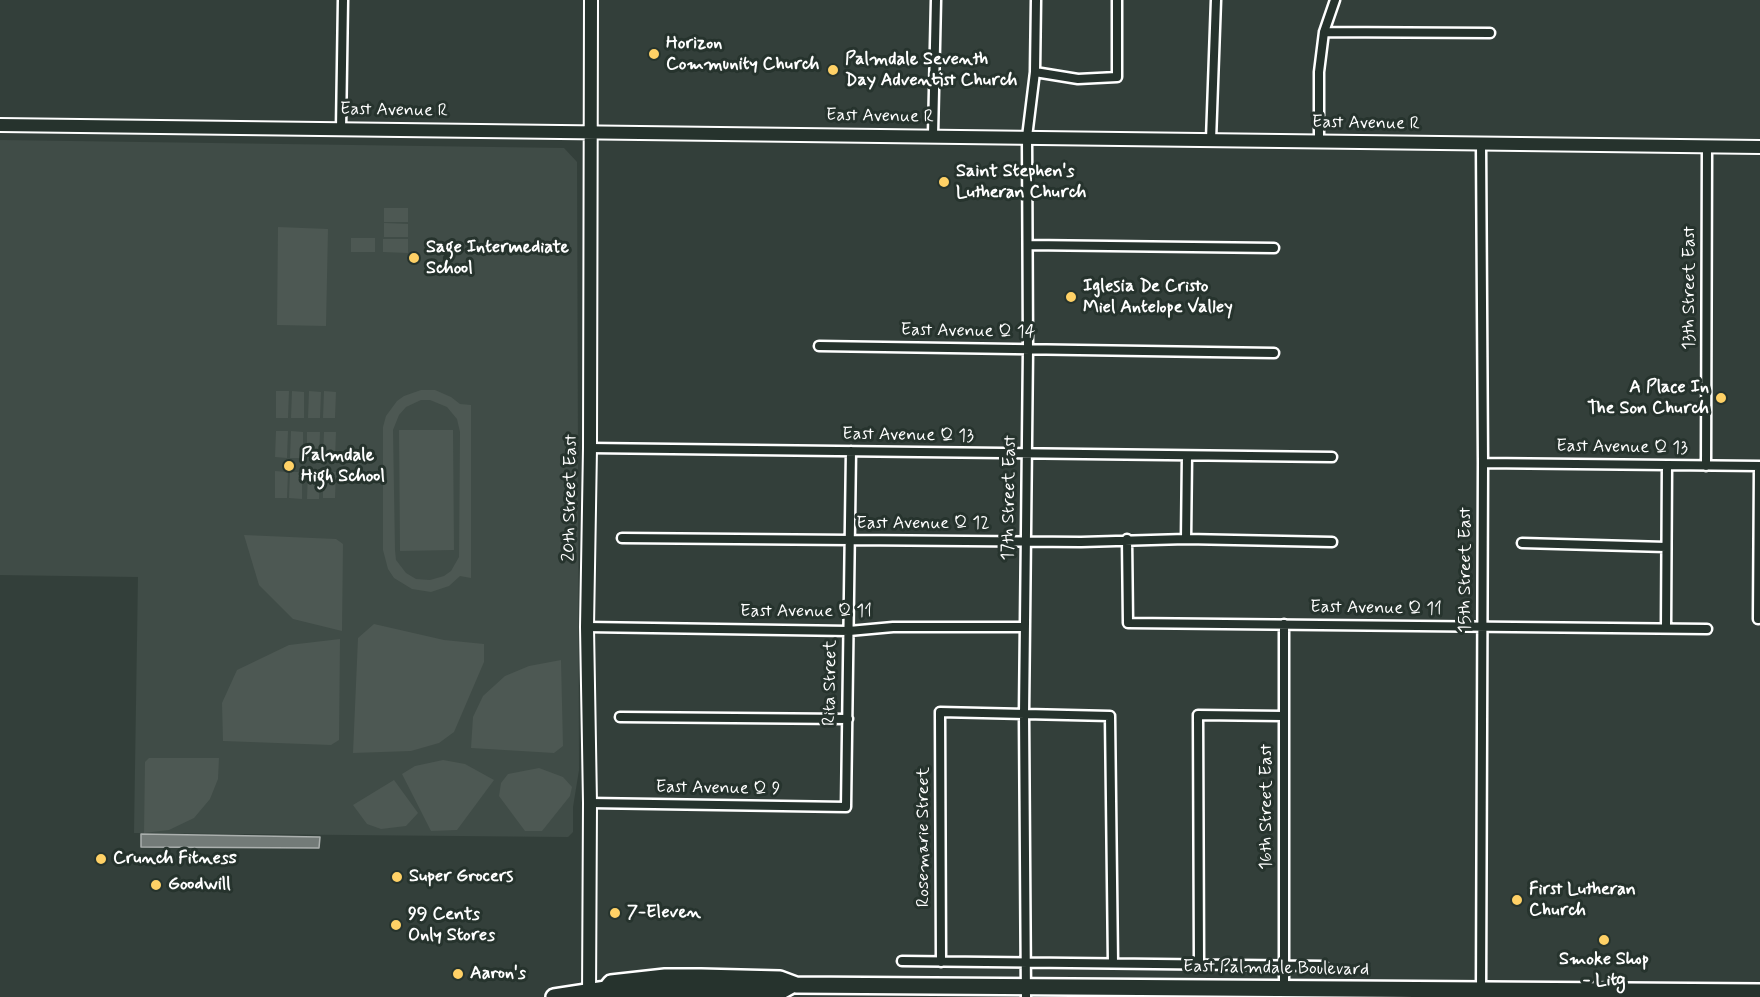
<!DOCTYPE html>
<style>
body{margin:0}
canvas{display:block;background:#333f3a}
</style>
<canvas width="1760" height="997"></canvas>
<script>
const g = document.querySelector('canvas').getContext('2d');
g.lineJoin = 'round';
function fillPath(path, color) { g.fillStyle = color; g.fill(path, 'evenodd'); }
const poly = rows => new Path2D(rows.map(r => 'M' + r).join(''));
function trace(path, color, width, dash) { g.strokeStyle = color; g.lineWidth = width; g.lineCap = dash ? 'butt' : 'round'; g.setLineDash(dash || []); g.stroke(path); }
function write(font, color, halo, rows, align = 'center') {
  g.font = font + ' Mynerve,sans-serif'; g.lineWidth = 6; g.setLineDash([]); g.textBaseline = 'middle'; g.strokeStyle = halo; g.fillStyle = color; for (const [text, x, y, turn = 0] of rows) {
    g.save(); g.translate(x, y); g.rotate((+turn || 0) * Math.PI / 180); g.textAlign = isNaN(turn) ? turn : align; if (halo) g.strokeText(text, 0, 0); g.fillText(text, 0, 0); g.restore();
  }
}
fillPath(poly([
 [0,140,564,148,577,162,579,770,573,807,573,832,568,837,134,833,138,577,0,575]
]), '#404c47');
fillPath(poly([
 [384,208,408,208,408,222,384,222],
 [384,223,408,224,408,237,384,237],
 [278,227,328,229,326,326,277,325],
 [351,238,375,238,375,252,351,252],
 [383,239,408,239,408,253,383,252],
 [421,390,435,390,451,397,460,404,471,405,471,578,460,576,449,586,431,592,412,589,394,578,388,569,383,550,383,427,386,416,397,401,404,396],
 [421,400,430,400,447,407,457,419,460,432,459,557,451,571,444,576,430,580,416,579,406,573,396,560,395,550,393,430,399,415,406,407],
 [276,391,289,391,288,418,276,418],
 [292,391,304,392,304,418,291,418],
 [309,391,321,392,320,418,308,418],
 [324,391,336,392,335,418,323,418],
 [399,430,453,430,454,550,400,551],
 [276,431,288,431,287,458,275,457],
 [291,431,303,432,303,458,290,458],
 [307,432,320,432,319,459,307,458],
 [324,432,336,432,335,459,323,458],
 [275,471,288,472,287,498,275,498],
 [290,472,302,472,302,499,289,498],
 [308,472,320,473,319,499,307,499],
 [323,472,336,472,335,498,323,498],
 [244,535,336,539,343,544,342,631,293,619,259,585],
 [374,624,444,640,484,644,484,662,454,732,439,743,411,751,353,753,358,638],
 [340,639,339,740,331,745,223,741,222,703,237,670,289,645],
 [561,660,563,746,554,753,471,748,473,717,483,696,505,676,529,666],
 [149,758,219,758,218,779,210,799,194,818,169,830,144,833,145,762],
 [443,760,465,764,494,780,457,830,431,831,402,774,415,766],
 [539,768,563,777,572,787,570,796,542,831,525,831,499,796,501,783,508,774],
 [394,780,418,813,406,826,381,829,367,824,353,805]
]), '#4d5853');
const water = poly([
 [141,834,320,837,319,848,141,847,141,834]
]);
fillPath(water, '#737b78');
trace(water, '#abb0ae', 1.5);
const street = poly([
 [1324,32,1490,33],
 [1035,72,1078,79,1117,77,1117,0],
 [341,129,343,0],
 [933,135,936,0],
 [1211,140,1216,0],
 [1319,141,1319,72,1324,32,1335,0],
 [1481,144,1483,463,1481,992],
 [1028,245,1274,248],
 [819,346,1274,353],
 [590,448,1332,457],
 [1483,463,1760,466],
 [1706,466,1707,147],
 [622,538,1081,542,1186,539,1332,542],
 [1127,539,1128,623,1707,629],
 [1186,539,1187,456],
 [1522,543,1666,547],
 [1758,619,1759,466],
 [587,627,849,631,893,627,1025,627],
 [1666,628,1667,465],
 [620,717,848,719],
 [590,803,846,807,851,451],
 [902,961,1324,966],
 [941,962,940,712,1110,716,1113,963],
 [1199,964,1198,715,1283,716],
 [1284,989,1284,624],
 [1026,997,1024,714,1028,349,1027,137,1035,72,1036,0]
]);
const secondary = poly([
 [0,125,1760,147],
 [589,997,590,803,587,627,590,448,591,0]
]);
const highway = poly([
 [606,989,611,983,665,977,701,977,780,979,796,985,1760,992],
 [554,997,606,989,611,994,666,990,783,990,792,985]
]);
trace(street, '#fff', 13);
trace(secondary, '#fff', 16);
trace(highway, '#fff', 20);
trace(street, '#26332d', 8);
trace(secondary, '#26332d', 12);
trace(highway, '#26332d', 15);
for (const [x, y, r, color] of [
 [654,54,6,"#ffd166"],
 [833,70,6,"#ffd166"],
 [944,182,6,"#ffd166"],
 [414,258,6,"#ffd166"],
 [1071,297,6,"#ffd166"],
 [1721,398,6,"#ffd166"],
 [289,466,6,"#ffd166"],
 [101,859,6,"#ffd166"],
 [397,877,6,"#ffd166"],
 [156,885,6,"#ffd166"],
 [1517,900,6,"#ffd166"],
 [615,913,6,"#ffd166"],
 [396,925,6,"#ffd166"],
 [1604,940,6,"#ffd166"],
 [458,974,6,"#ffd166"]
]) { const dot = new Path2D(); dot.arc(x, y, r, 0, 2 * Math.PI); g.fillStyle = color; g.fill(dot); trace(dot, '#26332d', 2); }
write('bold 18px', '#fff', '#26332d', [
 ["Horizon",666,44],
 ["Community Church",666,65],
 ["Palmdale Seventh",845,60],
 ["Day Adventist Church",845,81],
 ["Saint Stephen's",956,172],
 ["Lutheran Church",956,193],
 ["Sage Intermediate",426,248],
 ["School",426,269],
 ["Iglesia De Cristo",1083,287],
 ["Miel Antelope Valley",1083,308],
 ["A Place In",1709,388,"right"],
 ["The Son Church",1709,409,"right"],
 ["Palmdale",301,456],
 ["High School",301,477],
 ["Crunch Fitness",113,859],
 ["Super Grocers",409,877],
 ["Goodwill",168,885],
 ["First Lutheran",1529,890],
 ["Church",1529,911],
 ["7-Eleven",627,913],
 ["99 Cents",408,915],
 ["Only Stores",408,936],
 ["Smoke Shop",1604,960,"center"],
 ["- Litg",1604,981,"center"],
 ["Aaron's",470,974]
], 'left');
write('18px', '#fff', '#26332d', [
 ["East Avenue R",394,111,1],
 ["East Avenue R",880,117,1],
 ["East Avenue R",1366,124,1],
 ["13th Street East",1690,288,-90],
 ["East Avenue Q 14",968,332,1],
 ["East Avenue Q 13",908,436,1],
 ["East Avenue Q 13",1622,448,1],
 ["20th Street East",571,498,-89],
 ["17th Street East",1010,498,-89],
 ["East Avenue Q 12",923,524],
 ["15th Street East",1466,570,-90],
 ["East Avenue Q 11",1376,609,1],
 ["East Avenue Q 11",806,612],
 ["Rita Street",831,683,-89],
 ["East Avenue Q 9",718,789,1],
 ["16th Street East",1267,807,-90],
 ["Rosemarie Street",924,837,-90],
 ["East Palmdale Boulevard",1276,969,1]
]);
</script>
